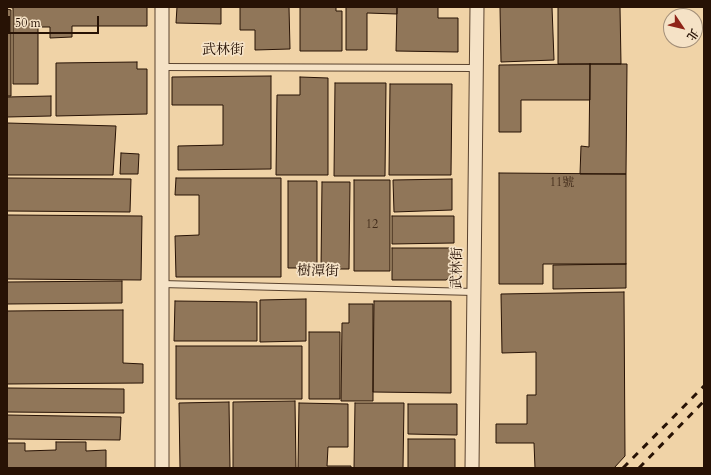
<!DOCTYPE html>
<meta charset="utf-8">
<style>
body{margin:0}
#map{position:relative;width:711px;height:475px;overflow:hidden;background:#f0d3a7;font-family:Cardo,"Noto Serif TC",serif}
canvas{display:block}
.frame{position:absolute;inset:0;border:8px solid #271205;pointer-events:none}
.north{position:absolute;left:663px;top:8px;width:40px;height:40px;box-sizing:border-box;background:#f5e2c6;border:1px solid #a38f79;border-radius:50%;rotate:125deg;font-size:11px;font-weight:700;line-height:16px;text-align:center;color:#271205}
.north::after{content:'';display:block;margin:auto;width:14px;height:18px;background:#8f2418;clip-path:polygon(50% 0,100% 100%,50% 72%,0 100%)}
.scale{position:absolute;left:8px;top:16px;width:91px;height:18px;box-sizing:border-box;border:2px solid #271205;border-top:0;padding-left:5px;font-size:12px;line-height:14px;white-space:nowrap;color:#271205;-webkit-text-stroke:3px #f5e2c6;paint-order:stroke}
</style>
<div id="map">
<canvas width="711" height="475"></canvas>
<div class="frame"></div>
<div class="north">北</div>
<div class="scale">50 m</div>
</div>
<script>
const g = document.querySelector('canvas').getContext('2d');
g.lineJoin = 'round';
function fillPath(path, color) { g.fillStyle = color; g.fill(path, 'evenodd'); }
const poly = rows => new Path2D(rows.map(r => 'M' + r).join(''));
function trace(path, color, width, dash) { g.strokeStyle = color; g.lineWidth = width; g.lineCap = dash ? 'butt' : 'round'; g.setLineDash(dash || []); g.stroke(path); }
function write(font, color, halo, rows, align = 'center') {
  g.font = font + ' Cardo,"Noto Serif TC",serif'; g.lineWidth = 3.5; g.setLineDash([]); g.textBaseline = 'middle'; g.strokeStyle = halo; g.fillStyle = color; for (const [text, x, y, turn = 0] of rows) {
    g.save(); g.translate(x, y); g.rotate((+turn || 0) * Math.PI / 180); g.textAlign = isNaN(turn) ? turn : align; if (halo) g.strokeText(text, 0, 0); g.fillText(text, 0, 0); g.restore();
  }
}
const building = poly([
 [8,7,147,7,147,26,72,26,72,37,50,38,50,27,38,27,38,84,13,84,13,8,8,7],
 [177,7,221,7,221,24,176,23,177,7],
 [240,7,289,7,290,49,255,50,255,30,240,30,240,7],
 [300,7,336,7,336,11,342,11,342,51,300,51,300,7],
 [346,7,397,7,397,14,367,13,367,50,346,50,346,7],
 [397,7,438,7,438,18,458,18,458,52,396,51,397,7],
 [500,7,552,7,554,60,501,62,500,7],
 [558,7,620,7,621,64,558,64,558,7],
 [7,9,11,10,11,96,7,96,7,9],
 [137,62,137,69,147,69,147,114,56,116,56,63,137,62],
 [590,64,627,64,626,174,580,174,581,146,589,147,590,64],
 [590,64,590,100,521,100,521,132,499,132,499,65,590,64],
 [271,76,271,169,178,170,178,146,223,145,223,105,172,105,172,77,271,76],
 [300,77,328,78,328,175,276,175,277,95,300,95,300,77],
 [335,83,386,83,385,176,334,176,335,83],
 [390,84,452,84,451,175,389,175,390,84],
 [51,96,51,116,7,117,7,97,51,96],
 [7,123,116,126,113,175,7,175,7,123],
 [121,153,139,154,138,174,120,174,121,153],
 [499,173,626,174,626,264,543,264,543,284,499,284,499,173],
 [7,178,131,179,130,212,7,211,7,178],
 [176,178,281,178,281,277,176,277,175,236,199,235,199,195,175,195,176,178],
 [452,179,452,210,394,212,393,180,452,179],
 [354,180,390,180,390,271,354,271,354,180],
 [288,181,317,181,317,268,288,268,288,181],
 [322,182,350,182,349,269,321,269,322,182],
 [7,215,142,216,141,280,7,279,7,215],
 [392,216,454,216,454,243,392,244,392,216],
 [392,248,456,248,456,273,446,280,392,280,392,248],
 [626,264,626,288,553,289,553,265,626,264],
 [122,281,122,303,7,304,7,282,122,281],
 [624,292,625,456,614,468,535,468,534,443,496,443,496,424,527,424,527,395,536,395,536,352,502,353,501,294,624,292],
 [306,299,306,341,260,342,260,300,306,299],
 [175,301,257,302,257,341,174,341,175,301],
 [374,301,451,301,451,393,373,392,374,301],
 [349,304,373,304,373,401,341,401,342,323,349,323,349,304],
 [123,310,123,363,143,364,143,383,7,384,7,311,123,310],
 [309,332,340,332,340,399,309,399,309,332],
 [176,346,302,346,302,399,176,399,176,346],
 [7,388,124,389,124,413,7,412,7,388],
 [295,401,296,468,233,468,233,402,295,401],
 [229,402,230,468,180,468,179,403,229,402],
 [299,403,348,404,348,447,328,447,327,466,351,466,351,468,298,468,299,403],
 [355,403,404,403,403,468,354,468,355,403],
 [408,404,457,404,457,435,408,434,408,404],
 [7,415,121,417,120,440,7,439,7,415],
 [408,439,455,439,455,468,408,468,408,439],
 [56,442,86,442,86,451,106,450,106,468,7,468,7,443,25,443,25,451,56,450,56,442]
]);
fillPath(building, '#907659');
trace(building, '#271205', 1);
const service = poly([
 [162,67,477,68],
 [162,284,474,292]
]);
const minor = poly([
 [162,468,162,7],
 [472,468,477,7]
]);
trace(service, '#59422e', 8);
trace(minor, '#59422e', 15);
trace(service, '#f5e2c6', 6);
trace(minor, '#f5e2c6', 13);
trace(poly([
 [623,468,704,386],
 [639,468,704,401]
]), '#271205', 3, [7, 7]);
write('12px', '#412b1a', null, [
 ["11號",562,183],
 ["12",372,225]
]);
write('14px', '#271205', '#f5e2c6', [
 ["武林街",223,51],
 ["武林街",458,268,-89],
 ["樹潭街",318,272,1]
]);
</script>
